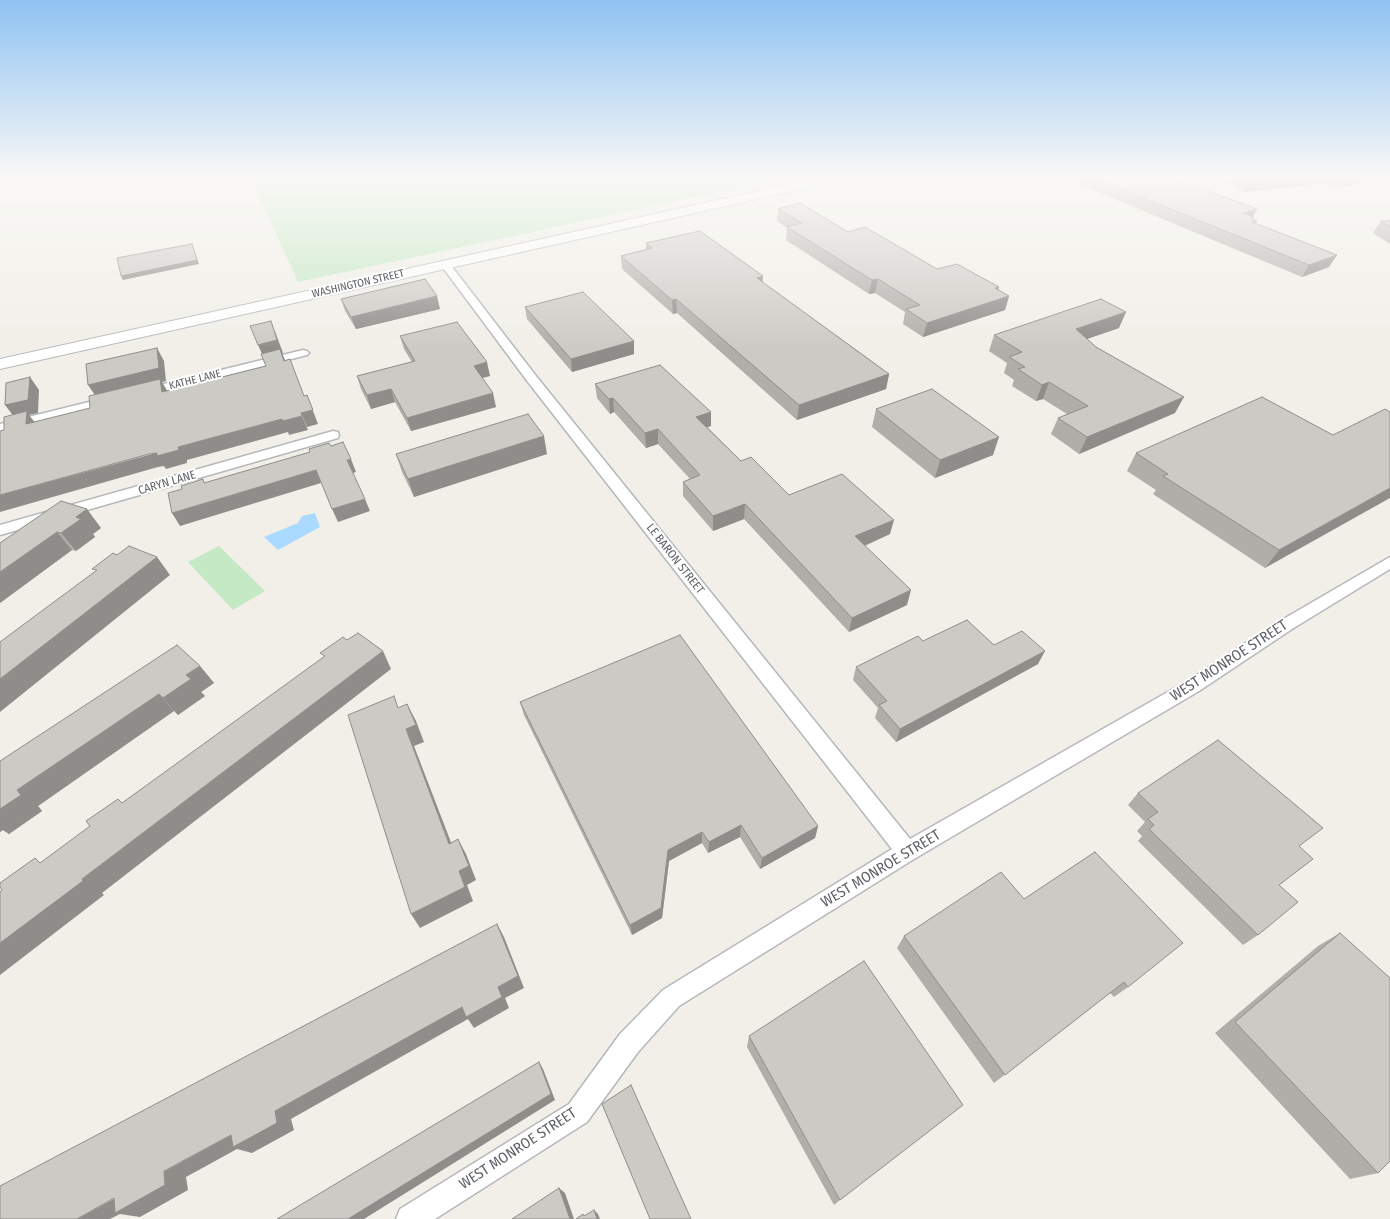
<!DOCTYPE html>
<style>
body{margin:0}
canvas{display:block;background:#f1efe8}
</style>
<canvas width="1390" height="1219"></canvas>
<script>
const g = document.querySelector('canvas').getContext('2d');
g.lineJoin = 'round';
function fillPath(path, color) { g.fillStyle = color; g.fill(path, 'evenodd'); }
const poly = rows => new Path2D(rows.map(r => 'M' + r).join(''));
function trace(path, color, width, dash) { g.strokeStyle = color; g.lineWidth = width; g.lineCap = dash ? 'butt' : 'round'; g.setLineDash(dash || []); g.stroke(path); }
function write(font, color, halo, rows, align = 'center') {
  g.font = font + ' "Fira Sans Condensed",sans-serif'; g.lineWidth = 4; g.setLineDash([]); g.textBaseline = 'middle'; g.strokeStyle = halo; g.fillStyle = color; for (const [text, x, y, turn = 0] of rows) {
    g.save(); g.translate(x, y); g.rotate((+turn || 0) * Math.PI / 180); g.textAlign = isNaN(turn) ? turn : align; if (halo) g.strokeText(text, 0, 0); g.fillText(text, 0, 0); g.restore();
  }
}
fillPath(poly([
 [251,178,784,178,298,282],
 [219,546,265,591,233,610,188,562]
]), '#c5e8c5');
fillPath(poly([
 [315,513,320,527,278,550,264,537,298,523,302,516]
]), '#aadaff');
const street = poly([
 [446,262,449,263,536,376,910,839,1187,681,1280,621,1390,557,1390,569,1292,629,1199,691,914,859,679,1006,638,1052,587,1122,435,1219,396,1219,400,1209,569,1104,620,1034,663,990,892,849,528,382,441,265,446,262],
 [303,350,307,351,309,353,307,355,143,397,137,393,139,390,303,350],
 [109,397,113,398,115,401,113,404,0,432,0,424,109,397],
 [333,431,338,432,339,435,338,438,0,535,0,525,333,431]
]);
const secondary = poly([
 [817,178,839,178,833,182,0,369,0,359,817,178]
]);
trace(street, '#b5b8bc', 3);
trace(secondary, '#b6babf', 2);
fillPath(street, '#fff');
fillPath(secondary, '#fff');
fillPath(poly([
 [1064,178,1174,178,1254,217,1253,219,1257,221,1255,223,1329,267,1302,277],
 [1220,178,1373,178,1340,188,1325,183,1244,192,1220,179],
 [778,209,848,232,937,269,999,287,998,290,1009,296,1005,310,923,337,903,324,905,312,875,293,869,294,786,240,787,228,777,221],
 [1381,221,1390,221,1390,244,1373,233],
 [646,243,763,282,889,374,886,389,797,420,677,313,673,314,622,269,621,256,646,250],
 [341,299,440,309,356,329,345,311],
 [525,307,634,341,634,354,572,372,527,319],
 [1119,328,1087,339,1175,413,1079,454,1051,434,1058,418,1067,414,1043,399,1036,401,1012,386,1014,380,1004,373,1007,363,989,351,994,335],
 [400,336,490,376,482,378,496,407,411,431,395,402,371,409,361,389,357,376,412,362,404,349],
 [595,384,711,412,711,426,707,427,741,461,789,495,890,534,865,546,907,605,849,632,744,519,713,531,683,496,683,482,690,479,658,444,646,448,614,412,610,414,597,398],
 [876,409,993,455,935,478,872,427],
 [1390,412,1265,568,1153,494,1156,490,1127,471,1136,453,1333,435],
 [396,454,547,454,414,497,402,472],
 [61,501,101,528,93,534,95,537,76,551,72,550,0,603],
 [923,641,994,645,1038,664,896,742,875,718,878,708,853,680,856,667],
 [200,666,214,683,201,692,205,696,178,715,174,711,38,806,42,811,9,834,3,830,0,832,0,761],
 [520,702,818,826,815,838,760,869,740,837,708,853,702,843,669,861,662,918,632,935,524,715],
 [1138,793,1299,846,1279,885,1258,935,1243,945,1138,841,1142,836,1137,831,1145,822,1128,805],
 [1095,852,1128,987,1114,997,1110,993,994,1083,897,948,904,936,1024,899],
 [1340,933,1378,1173,1350,1179,1215,1033,1318,946],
 [749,1036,840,1200,834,1205,747,1047]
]), '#afaea9');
fillPath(poly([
 [0,178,12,178,2,180,0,189],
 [1297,178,1328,178,1325,183,1244,192,1248,183],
 [1350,178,1373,178,1340,188,1345,180],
 [1257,209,1252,218,1254,217,1248,229,1243,213],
 [192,244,199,264,123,280,121,276],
 [1337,255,1329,267,1302,277,1309,265],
 [763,276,762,290,757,278],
 [878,279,875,293,869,294,872,280],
 [999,287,995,301,1009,296,1005,310,923,337,927,323,995,288],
 [437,296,440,309,356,329,351,317],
 [676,299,677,313,673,314,672,300],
 [1126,312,1119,328,1069,345,1076,329],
 [271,321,276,334,283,353,282,353,286,362,264,358,258,345],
 [634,341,634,354,572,372,571,359],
 [157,348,164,361,166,381,162,382,168,392,97,398,88,385],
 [487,362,490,376,477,379,474,366],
 [889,374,886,389,797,420,799,405],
 [30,377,39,390,38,413,29,415,37,425,26,424,15,418,5,405],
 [1049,382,1043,399,1036,401,1042,385],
 [391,389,395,402,371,409,367,395],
 [493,393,496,407,411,431,407,418],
 [307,395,318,424,307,427,301,413],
 [1184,397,1175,413,1079,454,1087,437],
 [613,398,614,412,610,414,609,399],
 [711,412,711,426,696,431,696,417],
 [302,416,308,430,289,435,288,432,187,460,187,463,166,469,164,466,158,467,0,512,0,495,282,419],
 [658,429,658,444,646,448,645,433],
 [544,436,547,454,414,497,408,479],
 [999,437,993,455,935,478,940,460],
 [351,459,356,472,353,473,347,460],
 [316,470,321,483,180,526,172,513],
 [1390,488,1390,498,1265,568,1279,550],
 [365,499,370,511,338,522,332,509],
 [745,504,744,519,713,531,713,516],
 [87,509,101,528,93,534,95,537,76,551,61,533,76,517],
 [894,520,890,534,852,551,855,536],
 [57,532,72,550,0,603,0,572],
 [157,557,170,575,0,712,0,679],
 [911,590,907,605,849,632,852,618],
 [383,651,391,669,102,893,104,895,0,975,0,943,82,879],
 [1045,651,1038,664,896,742,900,729],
 [200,666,214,683,201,692,205,696,178,715,163,698,186,675],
 [159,694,174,711,38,806,42,811,9,834,3,830,0,832,0,809,17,790],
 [407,704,416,721,424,742,414,746,457,858,449,844,406,729],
 [741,825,740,837,708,853,709,842],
 [818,826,815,838,760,869,762,858],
 [702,832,702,843,669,861,662,918,632,935,630,925,668,850],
 [458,839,466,854,476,880,467,885,473,901,420,928,411,914,459,871],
 [497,924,504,937,524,988,505,998,509,1008,474,1028,468,1019,291,1119,294,1130,252,1153,237,1149,186,1177,188,1190,140,1217,120,1214,110,1219,77,1219,275,1111,498,987],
 [539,1062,543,1069,555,1100,364,1219,348,1219],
 [559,1188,565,1193,574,1219,570,1219],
 [594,1210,598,1214,600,1219,597,1219]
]), '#8f8d8a');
const building = poly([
 [1094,178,1174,178,1257,209,1243,213,1254,217,1251,218,1257,221,1252,222,1337,255,1309,265,1094,178],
 [1239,178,1297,178,1248,183,1239,178],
 [1340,178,1350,178,1345,180,1340,178],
 [800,203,848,232,865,227,937,269,957,264,999,287,995,288,1009,296,927,323,906,309,920,305,878,279,872,280,787,227,802,223,778,209,800,203],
 [1381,221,1390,221,1390,227,1381,221],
 [700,231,763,276,757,278,889,374,799,405,676,299,672,300,621,256,652,248,646,243,700,231],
 [192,244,197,260,121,276,117,258,192,244],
 [425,279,437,296,351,317,341,299,425,279],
 [583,292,634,341,571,359,525,307,583,292],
 [1101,299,1126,312,1076,329,1096,347,1184,397,1087,437,1058,418,1088,406,1049,382,1042,385,1018,369,1025,367,1009,357,1022,352,994,335,1101,299],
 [271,321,277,340,258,345,250,326,271,321],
 [457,322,487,362,474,366,493,393,407,418,391,389,367,395,357,376,415,361,400,336,457,322],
 [157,348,159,368,88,385,86,364,157,348],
 [280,349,284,361,290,359,304,396,307,395,313,410,301,413,302,416,283,421,282,419,178,447,179,450,157,456,157,453,149,454,0,495,0,431,4,430,4,417,27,411,26,424,90,408,89,396,160,379,162,392,266,366,261,354,280,349],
 [660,365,711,412,696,417,741,461,751,457,789,495,842,474,894,520,855,536,911,590,852,618,745,504,713,516,683,482,700,475,658,429,645,433,613,398,609,399,595,384,660,365],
 [30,377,28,400,5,405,6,383,30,377],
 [932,389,999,437,940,460,876,409,932,389],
 [1262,397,1333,435,1385,409,1390,412,1390,488,1279,550,1163,476,1168,474,1136,453,1262,397],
 [528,414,544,436,408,479,396,454,528,414],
 [343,442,351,459,347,460,365,499,332,509,316,470,172,513,168,493,182,489,181,486,203,479,204,483,310,452,309,449,329,443,331,446,343,442],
 [61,501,87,509,76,517,81,519,61,533,57,532,0,572,0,543,61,501],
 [129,546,157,557,0,679,0,642,97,570,92,569,113,553,117,555,129,546],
 [967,620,994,645,1022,631,1045,651,900,729,879,705,887,701,856,667,918,636,923,641,967,620],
 [358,633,383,651,82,879,83,881,0,943,0,892,2,890,0,887,0,883,35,858,40,863,90,826,86,821,118,799,122,803,325,656,320,653,343,637,347,640,358,633],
 [680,635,818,826,762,858,741,825,709,842,702,832,668,850,661,908,630,925,520,702,680,635],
 [177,645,200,666,186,675,191,679,163,698,159,694,17,790,21,795,0,809,0,761,177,645],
 [394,696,398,708,407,704,416,725,406,729,449,844,458,839,469,866,459,871,465,887,411,914,348,715,394,696],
 [1218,740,1323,828,1299,846,1313,859,1279,885,1298,902,1258,935,1149,829,1154,825,1148,819,1158,812,1138,793,1218,740],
 [1095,852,1183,943,1128,987,1124,982,1005,1075,904,936,1001,872,1024,899,1095,852],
 [497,924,518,976,498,987,502,997,466,1017,462,1007,275,1111,277,1123,233,1147,231,1135,164,1171,165,1185,115,1213,114,1198,77,1219,0,1219,0,1186,497,924],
 [1340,933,1390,978,1390,1161,1378,1173,1235,1022,1340,933],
 [864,961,963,1105,840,1200,749,1036,864,961],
 [539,1062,551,1094,348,1219,277,1219,539,1062],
 [631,1085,691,1219,650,1219,602,1104,631,1085],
 [559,1188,570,1219,512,1219,559,1188],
 [594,1210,597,1219,576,1219,583,1214,584,1216,594,1210]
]);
fillPath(building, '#cccac5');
trace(building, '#8f8d8a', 1);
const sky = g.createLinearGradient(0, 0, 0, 349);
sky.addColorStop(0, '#8fc3f1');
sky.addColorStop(0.51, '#f9f8f5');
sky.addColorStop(1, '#f9f8f500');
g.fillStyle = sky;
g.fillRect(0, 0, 1390, 349);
write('11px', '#5f6368', '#fff', [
 ["WASHINGTON STREET",358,284,-13],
 ["KATHE LANE",195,380,-14]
]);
write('12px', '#5f6368', '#fff', [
 ["CARYN LANE",167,483,-16],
 ["LE BARON STREET",675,559,52]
]);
write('15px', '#5f6368', '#fff', [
 ["WEST MONROE STREET",1229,661,-33],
 ["WEST MONROE STREET",881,869,-31],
 ["WEST MONROE STREET",518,1149,-33]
]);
</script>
